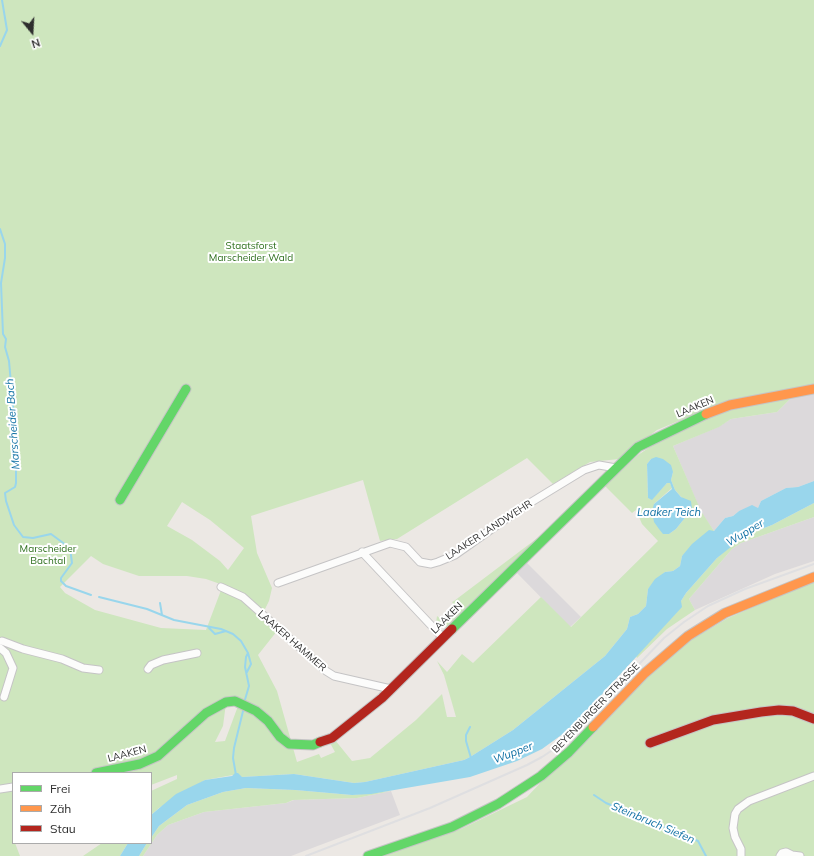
<!DOCTYPE html>
<meta charset="utf-8">
<style>
body{margin:0}
#map{position:relative;width:814px;height:856px;overflow:hidden;background:#ece8e4;font-family:Mulish,sans-serif}
canvas{display:block}
.legend{position:absolute;left:12px;top:772px;width:140px;height:72px;box-sizing:border-box;background:#fff;border:1px solid #ababab;margin:0;padding:5px 7px;list-style:none;font-size:12px;color:#2e2e2e}
.legend li{display:flex;align-items:center;gap:8px;height:20px}
.legend b{width:20px;border:1px solid #ababab}
.north{position:absolute;left:12px;top:12px;width:40px;height:40px;-webkit-text-stroke:3px #fff;paint-order:stroke;rotate:162deg;font-size:11px;font-weight:700;line-height:16px;text-align:center;color:#2e2e2e}
.north::after{content:'';display:block;margin:auto;width:14px;height:18px;background:#2e2e2e;clip-path:polygon(50% 0,100% 100%,50% 72%,0 100%)}
</style>
<div id="map">
<canvas width="814" height="856"></canvas>
<ul class="legend">
<li><b style="height:5px;background:#63d668"></b>Frei</li>
<li><b style="height:5px;background:#ff974d"></b>Zäh</li>
<li><b style="height:5px;background:#b3261e"></b>Stau</li>
</ul>
<div class="north">N</div>
</div>
<script>
const g = document.querySelector('canvas').getContext('2d');
g.lineJoin = 'round';
function fillPath(path, color) { g.fillStyle = color; g.fill(path, 'evenodd'); }
const poly = rows => new Path2D(rows.map(r => 'M' + r).join(''));
function trace(path, color, width, dash) { g.strokeStyle = color; g.lineWidth = width; g.lineCap = dash ? 'butt' : 'round'; g.setLineDash(dash || []); g.stroke(path); }
function write(font, color, halo, rows, align = 'center') {
  g.font = font + ' Mulish,sans-serif'; g.lineWidth = 4; g.setLineDash([]); g.textBaseline = 'middle'; g.strokeStyle = halo; g.fillStyle = color; for (const [text, x, y, turn = 0] of rows) {
    g.save(); g.translate(x, y); g.rotate((+turn || 0) * Math.PI / 180); g.textAlign = isNaN(turn) ? turn : align; if (halo) g.strokeText(text, 0, 0); g.fillText(text, 0, 0); g.restore();
  }
}
fillPath(poly([
 [814,393,814,481,798,487,786,488,761,501,758,508,739,511,733,516,725,518,714,531,701,512,673,446,718,427,731,419,777,412,792,397],
 [814,517,814,561,775,574,695,610,689,599,732,549,741,543],
 [527,563,581,617,570,627,517,573],
 [391,791,400,815,291,856,143,856,157,835,168,825,204,812,286,803,294,800,357,798]
]), '#dcd9db');
fillPath(poly([
 [0,0,814,0,814,385,729,400,657,430,619,459,590,462,553,484,527,458,397,539,380,541,363,480,251,516,257,553,272,588,269,601,263,613,277,631,258,655,277,691,297,762,319,754,321,758,335,752,330,743,335,740,352,761,370,758,416,720,442,694,447,717,456,717,444,675,437,661,447,672,462,654,473,663,541,597,571,627,658,541,642,524,636,510,632,513,605,486,638,455,656,443,701,420,727,411,792,397,777,412,731,419,719,427,673,446,701,511,714,531,682,556,680,566,673,571,665,572,648,589,646,606,638,614,630,617,627,629,605,656,513,730,470,757,464,760,365,782,354,783,294,774,242,777,233,775,205,780,159,808,151,815,151,791,177,779,177,775,151,785,151,773,13,773,12,835,13,843,15,843,20,856,0,856],
 [651,459,673,472,671,480,675,490,692,509,676,529,669,534,654,504,672,488,670,483,667,483,652,499,648,498,647,464],
 [182,502,210,520,244,548,228,570,220,561,192,540,167,526],
 [91,556,103,564,139,576,187,576,206,579,223,585,206,630,161,628,95,610,65,593,60,587],
 [226,703,238,706,225,741,215,742,223,726],
 [814,503,814,517,741,543,732,549,689,599,695,610,667,629,637,658,636,656,681,607,681,601,686,593,717,558,733,544,746,535,772,525],
 [544,533,448,627,442,628,436,623,437,616,442,620,456,607,452,602,454,601],
 [814,581,814,856,380,856,461,829,527,797,543,780,590,738,648,676,691,640,728,618],
 [246,788,295,790,352,795,391,791,357,798,293,800,286,803,204,812,168,825,157,835,143,856,139,856,147,843,151,843,151,838,159,826,187,805,223,792],
 [102,843,128,843,120,856,83,856]
]), '#cee6be');
fillPath(poly([
 [656,457,663,459,671,465,673,472,671,480,675,490,681,497,691,501,692,509,676,529,669,534,663,534,659,529,654,522,652,511,654,504,672,489,670,483,667,483,652,500,648,498,647,464,651,459],
 [814,481,814,503,772,525,746,535,717,558,686,593,681,601,682,607,571,728,542,749,517,761,470,777,371,794,352,795,295,790,246,788,223,792,187,805,159,826,151,838,151,815,176,794,205,780,232,776,235,773,238,773,242,777,294,774,354,783,365,782,464,760,470,757,513,730,605,656,627,629,630,617,638,614,646,606,648,589,655,579,665,572,673,571,680,566,682,556,692,544,709,530,714,531,725,518,733,516,739,511,752,505,758,508,761,501,786,488,798,487],
 [128,843,147,843,139,856,120,856]
]), '#99d6ec');
trace(poly([
 [0,46,7,30,2,0],
 [0,229,5,244,5,258,1,283,3,334,6,339,5,347,9,361,16,441,16,483,15,487,5,493,6,501,14,525,23,537,33,538,51,534,70,548,72,563,61,578,61,581,66,586,91,595],
 [99,597,147,609,174,620,221,629,233,634,241,641,248,653,246,657,245,667,249,686,244,703],
 [160,603,162,615],
 [209,628,215,634,226,631],
 [247,672,251,664,248,653],
 [470,727,466,735,466,741,471,758],
 [236,775,233,758,234,748,244,707],
 [594,795,606,803,698,841,706,856]
]), '#99d6ec', 2);
const street = poly([
 [362,552,443,638],
 [278,583,390,543,406,547,420,562,431,564,438,562,455,555,520,509,584,470,599,465,616,468],
 [221,587,243,597,326,671,334,676,391,689],
 [2,641,23,649,62,659,83,668,99,670],
 [0,648,6,653,13,668,4,697],
 [148,669,151,665,163,660,197,653],
 [0,789,13,787],
 [741,856,741,849,735,837,733,828,735,814,738,809,749,801,814,776],
 [780,856,782,853,786,852,792,855,800,856]
]);
const fast = poly([
 [120,500,186,389],
 [452,629,638,447,706,414],
 [96,773,140,764,158,756,206,713,226,702,235,701,256,711,268,721,280,737,289,744,313,745,320,742],
 [368,856,452,827,498,804,541,776,569,752,593,727]
]);
const slow = poly([
 [706,414,730,405,814,389],
 [593,727,645,673,688,636,725,613,814,577]
]);
const jam = poly([
 [320,742,332,738,382,698,452,629],
 [650,743,713,720,761,712,779,710,793,711,814,719]
]);
trace(street, '#c5c4c5', 9);
trace(fast, '#c5c4c5', 11);
trace(slow, '#c5c4c5', 11);
trace(jam, '#c5c4c5', 11);
trace(street, '#fcfcfb', 7);
trace(fast, '#63d668', 9);
trace(slow, '#ff974d', 9);
trace(jam, '#b3261e', 9);
trace(poly([
 [306,856,430,808,527,765,542,757,557,747,579,727,664,638,684,622,708,606,745,589,814,564]
]), '#dfdfe1', 2);
write('10px', '#2c6e1b', '#fff', [
 ["Staatsforst",251,246],
 ["Marscheider Wald",251,258],
 ["Marscheider",48,549],
 ["Bachtal",48,561]
]);
write('10px', '#2e2e2e', '#fff', [
 ["LAAKEN",695,407,-23],
 ["LAAKER LANDWEHR",489,530,-33],
 ["LAAKEN",447,618,-45],
 ["LAAKER HAMMER",292,641,41],
 ["BEYENBURGER STRASSE",596,708,-46],
 ["LAAKEN",127,754,-15]
]);
write('italic 11px', '#0d6fa3', '#fff', [
 ["Marscheider Bach",13,424,-94],
 ["Laaker Teich",669,513],
 ["Wupper",745,533,-31],
 ["Wupper",513,753,-21],
 ["Steinbruch Siefen",653,823,23]
]);
</script>
